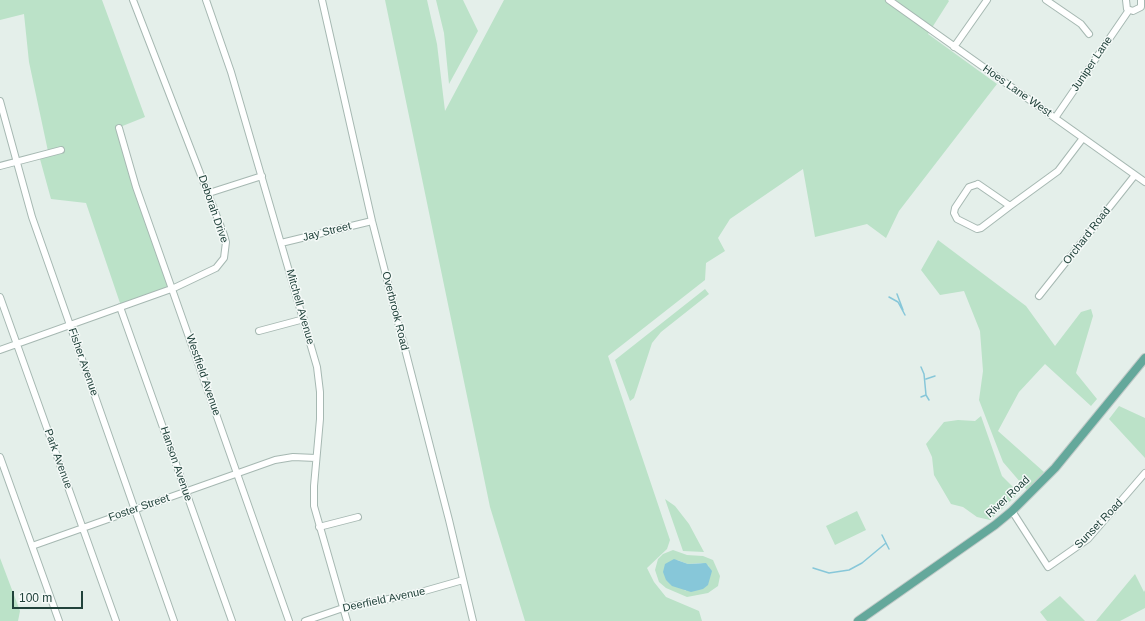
<!DOCTYPE html>
<style>
body{margin:0}
#map{position:relative;width:1145px;height:621px;overflow:hidden;background:#e4efea;font-family:Arial,sans-serif}
canvas{display:block}
.scale{position:absolute;left:12px;top:591px;width:71px;height:18px;box-sizing:border-box;border:2px solid #21423b;border-top:0;padding-left:5px;font-size:12px;line-height:14px;white-space:nowrap;color:#21423b;-webkit-text-stroke:3px #f5faf8;paint-order:stroke}
</style>
<div id="map">
<canvas width="1145" height="621"></canvas>
<div class="scale">100 m</div>
</div>
<script>
const g = document.querySelector('canvas').getContext('2d');
g.lineJoin = 'round';
function fillPath(path, color) { g.fillStyle = color; g.fill(path, 'evenodd'); }
const poly = rows => new Path2D(rows.map(r => 'M' + r).join(''));
function trace(path, color, width, dash) { g.strokeStyle = color; g.lineWidth = width; g.lineCap = dash ? 'butt' : 'round'; g.setLineDash(dash || []); g.stroke(path); }
function write(font, color, halo, rows, align = 'center') {
  g.font = font + ' Arial,sans-serif'; g.lineWidth = 3; g.setLineDash([]); g.textBaseline = 'middle'; g.strokeStyle = halo; g.fillStyle = color; for (const [text, x, y, turn = 0] of rows) {
    g.save(); g.translate(x, y); g.rotate((+turn || 0) * Math.PI / 180); g.textAlign = isNaN(turn) ? turn : align; if (halo) g.strokeText(text, 0, 0); g.fillText(text, 0, 0); g.restore();
  }
}
fillPath(poly([
 [0,0,102,0,145,117,120,127,172,288,121,306,86,203,51,199,40,159,49,156,29,62,24,14,0,20],
 [385,0,427,0,437,44,445,111,504,0,948,0,949,1,928,34,997,84,899,211,886,238,867,224,815,237,803,169,730,219,718,238,725,251,706,263,705,280,608,356,670,540,667,549,647,568,654,582,666,597,699,611,702,621,525,621,490,507],
 [436,0,463,0,478,31,449,84,444,33],
 [938,240,1026,306,1055,346,1081,312,1091,309,1093,316,1076,373,1097,399,1091,406,1045,364,1019,392,998,431,1044,472,1027,490,1003,462,979,400,983,371,980,331,964,291,940,295,921,270],
 [705,289,709,294,661,332,652,343,634,398,630,401,615,360],
 [1119,406,1145,418,1145,458,1109,419],
 [981,416,1002,476,1019,493,990,520,977,517,963,507,951,504,934,475,932,457,926,444,944,422,958,420,975,421],
 [665,499,675,506,689,524,704,552,683,551],
 [857,511,866,530,835,545,826,526],
 [673,550,687,555,703,556,713,560,720,576,718,586,708,593,687,597,666,588,659,582,655,570,658,559,663,554],
 [677,560,688,564,701,563,709,566,685,591],
 [0,558,20,611,18,621,0,621],
 [1135,574,1144,592,1145,590,1145,608,1120,621,1096,621],
 [1060,596,1085,621,1047,621,1040,612]
]), '#bbe2c8');
fillPath(poly([
 [674,559,688,564,706,563,712,571,708,585,703,589,691,592,672,586,666,580,663,572,665,564]
]), '#87c7d9');
trace(poly([
 [897,294,903,310],
 [889,297,898,302,905,315],
 [921,367,924,374,926,395,929,400],
 [926,379,935,376],
 [921,397,926,395],
 [882,535,889,549],
 [813,568,829,573,849,570,862,563,886,543]
]), '#87c7d9', 1.5);
const minor = poly([
 [206,0,231,72,317,367,320,392,320,419,314,486,314,506,347,621],
 [322,0,372,221,449,520,473,621],
 [889,0,1145,182],
 [1046,0,1081,24,1089,34],
 [1126,0,1127,9,1133,11,1141,7,1141,0],
 [954,47,987,0],
 [0,101,32,217,174,621],
 [1055,118,1129,10],
 [119,128,136,187,289,621],
 [0,166,61,150],
 [978,184,1010,206,981,228,977,229,957,219,954,213,955,208,969,187,978,184],
 [209,193,262,176],
 [1010,206,1058,171,1083,138],
 [281,243,372,221],
 [1039,296,1135,175],
 [0,297,116,621],
 [120,307,232,621],
 [259,331,304,319],
 [0,350,174,288,216,268,224,258,226,242,224,235,133,0],
 [0,457,59,621],
 [1012,511,1048,567,1088,539,1145,473],
 [319,527,358,517],
 [32,546,275,460,293,457,316,458],
 [305,621,343,608,414,594,463,580]
]);
const major = poly([
 [858,621,995,525,1012,511,1055,468,1145,358]
]);
trace(minor, '#a6b8b2', 8);
trace(major, '#c1cac8', 10);
trace(minor, '#fff', 6);
trace(major, '#64a89b', 8);
write('11px', '#21423b', '#f5faf8', [
 ["Juniper Lane",1092,64,-56],
 ["Hoes Lane West",1017,91,35],
 ["Deborah Drive",213,209,71],
 ["Jay Street",327,232,-14],
 ["Orchard Road",1087,236,-52],
 ["Mitchell Avenue",300,307,74],
 ["Overbrook Road",395,311,76],
 ["Fisher Avenue",83,362,71],
 ["Westfield Avenue",203,375,71],
 ["Park Avenue",58,459,70],
 ["Hanson Avenue",176,464,71],
 ["River Road",1008,497,-43],
 ["Foster Street",139,508,-19],
 ["Sunset Road",1099,524,-46],
 ["Deerfield Avenue",384,600,-12]
]);
</script>
